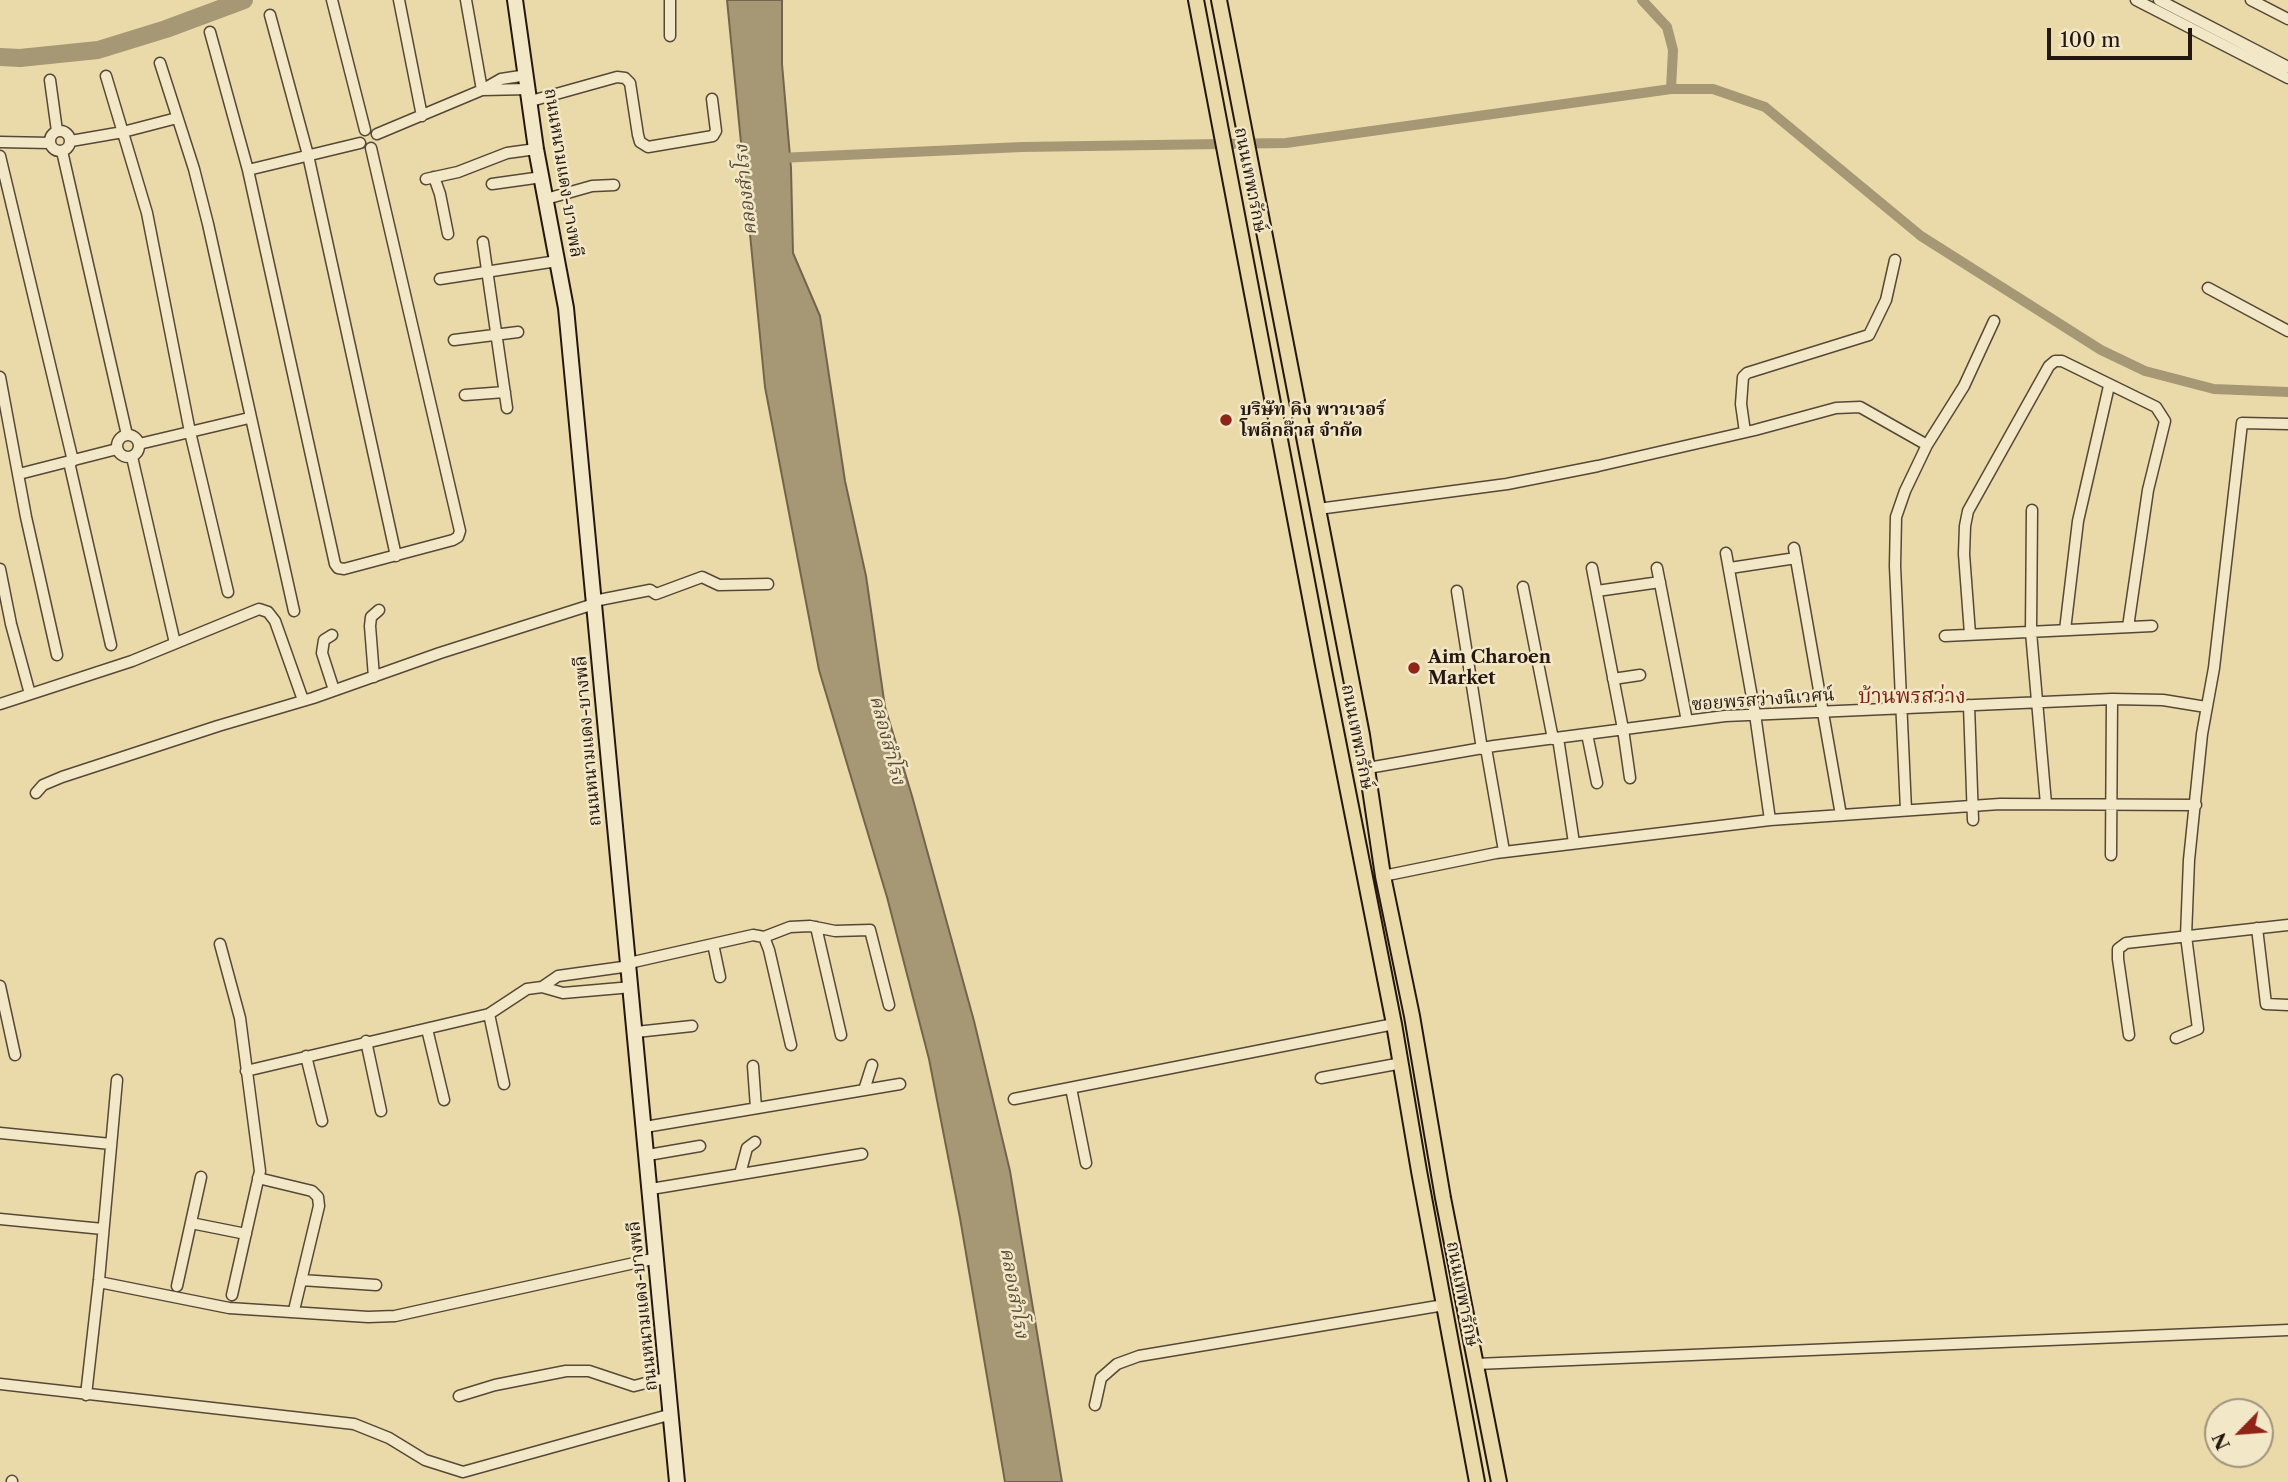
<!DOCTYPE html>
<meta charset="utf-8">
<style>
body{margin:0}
#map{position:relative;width:2288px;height:1482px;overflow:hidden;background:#ebdaa9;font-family:"Libre Caslon Text",serif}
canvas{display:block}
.north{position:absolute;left:2204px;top:1398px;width:70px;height:70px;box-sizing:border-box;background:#f2e7c7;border:2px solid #a0947e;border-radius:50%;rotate:245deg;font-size:19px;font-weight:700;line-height:28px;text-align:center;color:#241710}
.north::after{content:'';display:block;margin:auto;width:24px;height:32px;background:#8f2418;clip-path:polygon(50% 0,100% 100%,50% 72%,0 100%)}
.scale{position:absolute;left:2047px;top:28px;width:145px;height:32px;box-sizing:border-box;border:4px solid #241710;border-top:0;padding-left:9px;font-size:21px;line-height:24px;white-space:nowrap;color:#241710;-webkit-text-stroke:5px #f2e7c7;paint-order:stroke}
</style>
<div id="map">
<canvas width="2288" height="1482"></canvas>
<div class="north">N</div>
<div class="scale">100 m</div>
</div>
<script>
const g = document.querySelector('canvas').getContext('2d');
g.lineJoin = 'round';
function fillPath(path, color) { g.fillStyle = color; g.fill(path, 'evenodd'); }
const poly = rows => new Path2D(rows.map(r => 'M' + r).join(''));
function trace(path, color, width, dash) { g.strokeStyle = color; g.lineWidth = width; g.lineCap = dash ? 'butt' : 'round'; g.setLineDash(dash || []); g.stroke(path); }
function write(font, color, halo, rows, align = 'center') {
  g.font = font + ' "Libre Caslon Text","Noto Serif Thai",serif'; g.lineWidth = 5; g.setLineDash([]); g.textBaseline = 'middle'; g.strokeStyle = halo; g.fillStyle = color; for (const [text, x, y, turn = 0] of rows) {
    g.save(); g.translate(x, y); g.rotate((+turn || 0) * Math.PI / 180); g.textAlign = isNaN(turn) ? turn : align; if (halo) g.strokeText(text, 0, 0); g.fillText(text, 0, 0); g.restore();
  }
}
const water = poly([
 [727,0,782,0,782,64,791,168,793,253,820,316,845,481,866,576,885,707,912,796,974,1021,1010,1171,1062,1482,1005,1482,960,1218,929,1059,887,897,819,670,765,387,727,0]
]);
fillPath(water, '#a79875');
trace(water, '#73644d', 2);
trace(poly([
 [1642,0,1667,27,1673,50,1671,89],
 [779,158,1022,147,1286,143,1671,89,1713,89,1765,107,1921,236,2101,350,2145,371,2214,389,2288,392]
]), '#a79875', 10);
trace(poly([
 [0,57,20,58,98,50,166,29,244,0]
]), '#a79875', 18);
const street = poly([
 [332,0,365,130],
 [399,0,422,116],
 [466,0,482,90],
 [2136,0,2288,78],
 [2159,0,2288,67],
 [2251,0,2288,19],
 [270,15,308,155,396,556],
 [210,32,248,170,335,564,338,568,344,569,453,540,458,537,460,531,371,148],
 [670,36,670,0],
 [160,63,194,169,208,224,294,611],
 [106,76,147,213,190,432,228,592],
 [50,80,57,131],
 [482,90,529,89],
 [531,101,617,77,625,78,630,83,638,135,640,142,648,147,713,136,716,131,712,99],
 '50 141a10 10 0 1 1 20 0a10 10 0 1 1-20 0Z',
 [377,134,482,90,501,79,527,75],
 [71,141,123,132,177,118],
 [0,142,50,143],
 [62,151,127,435],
 [0,156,73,461],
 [248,170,360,143],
 [434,177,440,194,448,234],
 [426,179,458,172,507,153,536,149],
 [492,184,542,177],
 [546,199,592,186,614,185],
 [483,242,507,408],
 [440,279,557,261],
 [2208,288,2288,331],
 [454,340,518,332],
 [0,377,26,517,57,655],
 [465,395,505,392],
 [1745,432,1741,404,1743,377,1747,373,1869,335,1886,300,1895,260],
 '117 446a11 11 0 1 1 22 0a11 11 0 1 1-22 0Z',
 [139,444,249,418],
 [132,457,175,643],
 [69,462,111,645],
 [19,474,117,449],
 [1318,509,1507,484,1598,466,1755,430,1836,408,1860,407,1927,445],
 [2032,510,2031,632,2046,804],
 [1794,548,1841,815],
 [1726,553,1755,714,1770,820],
 [1592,568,1623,729,1630,778],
 [1657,568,1687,721],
 [1730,568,1796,558],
 [0,569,11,624,30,694],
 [1523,587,1553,739],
 [1457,591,1482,749],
 [1597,591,1660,582],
 [594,601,650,590,656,594,702,577,719,585,768,584],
 [2065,630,2078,521,2109,386],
 [1970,634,1964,554,1965,526,1968,511,2049,366,2055,361,2062,361,2156,407,2165,421,2148,490,2128,627],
 [332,635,324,640,322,653,334,690],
 [1945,636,2152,626],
 [374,677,370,626,371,617,379,610],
 [1613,679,1640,675],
 [0,704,132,661,259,609,268,612,275,621,303,700],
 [1969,705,1973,820],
 [1587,734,1597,783],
 [1558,738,1574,843],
 [1486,748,1504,851],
 [1368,768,1494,746,1725,716,2112,699,2163,700,2206,707],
 [36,793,43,785,62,777,218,726,313,698,440,653,594,604],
 [1906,810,1895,566,1896,517,1905,491,1927,445,1964,386,1994,321],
 [2111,855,2112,699],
 [1383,876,1496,853,1770,820,2000,804,2196,805],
 [816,927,841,1035],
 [2257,928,2266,1004,2288,1005],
 [764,937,790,927,810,926,835,931,870,930,889,1005],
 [220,944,240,1018,260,1171,232,1295],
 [713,944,720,977],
 [629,963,753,935,764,937,769,950,791,1045],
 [0,986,15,1055],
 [542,987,563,993,632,987],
 [489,1014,504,1084],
 [427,1029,444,1100],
 [636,1032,692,1026],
 [2129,1035,2118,959,2118,949,2126,943,2288,925],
 [2176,1038,2198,1029,2186,936,2189,860,2202,734,2214,668,2242,423,2288,424],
 [366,1041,381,1111],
 [306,1056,322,1121],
 [753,1066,756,1108],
 [246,1071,489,1014,527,989,542,987,558,976,630,966],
 [1321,1078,1402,1063],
 [1071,1088,1086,1163],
 [864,1090,872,1065],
 [1014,1099,1394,1024],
 [645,1127,900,1084],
 [0,1133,111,1144],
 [648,1155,700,1146],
 [740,1174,747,1148,755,1142],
 [258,1178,312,1191,318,1197,319,1206,295,1306],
 [651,1189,862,1154],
 [0,1219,103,1229],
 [191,1223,246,1234],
 [301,1280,376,1285],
 [99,1282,229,1308,368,1317,395,1316,657,1258],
 [177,1286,201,1177],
 [1476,1364,2288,1330],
 [0,1384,354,1424,389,1438,425,1460,463,1472,672,1414],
 [86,1395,99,1280,117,1080],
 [459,1396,495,1385,566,1371,589,1371,634,1386,669,1377],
 [1095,1405,1101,1378,1117,1364,1139,1356,1444,1305],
 [12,1481,12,1482]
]);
const secondary = poly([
 [515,0,536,149,566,308,677,1482]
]);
const primary = poly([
 [1196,0,1323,665,1394,1024,1419,1171,1477,1482],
 [1219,0,1362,735,1383,876,1412,1016,1443,1198,1499,1482]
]);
trace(street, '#564836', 13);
trace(secondary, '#241710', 18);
trace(primary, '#241710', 18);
trace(street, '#f2e7c7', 10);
trace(secondary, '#f2e7c7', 14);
trace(primary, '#ebdaa9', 14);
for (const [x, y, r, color] of [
 [1226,420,7,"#8f2418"],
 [1414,668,7,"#8f2418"]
]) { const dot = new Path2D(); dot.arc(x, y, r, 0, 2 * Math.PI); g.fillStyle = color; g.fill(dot); trace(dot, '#f2e7c7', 2.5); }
write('18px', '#241710', '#f2e7c7', [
 ["ถนนหนามแดง-บางพลี",563,173,81],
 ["ถนนเทพารักษ์",1250,180,79],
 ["ซอยพรสว่างนิเวศน์",1763,700,-4],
 ["ถนนเทพารักษ์",1357,737,79],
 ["ถนนหนามแดง-บางพลี",588,741,-95],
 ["ถนนเทพารักษ์",1462,1294,79],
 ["ถนนหนามแดง-บางพลี",643,1306,-96]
]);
write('bold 18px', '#241710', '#f2e7c7', [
 ["บริษัท คิง พาวเวอร์",1240,410],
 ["โพลีกล๊าส จำกัด",1240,431],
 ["Aim Charoen",1428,658],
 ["Market",1428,679]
], 'left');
write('italic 19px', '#584b38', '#f2e7c7', [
 ["คลองสำโรง",746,190,-96],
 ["คลองสำโรง",887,740,75],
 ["คลองสำโรง",1014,1293,80]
]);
write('21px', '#7a1f14', '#f2e7c7', [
 ["บ้านพรสว่าง",1912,697]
]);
</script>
